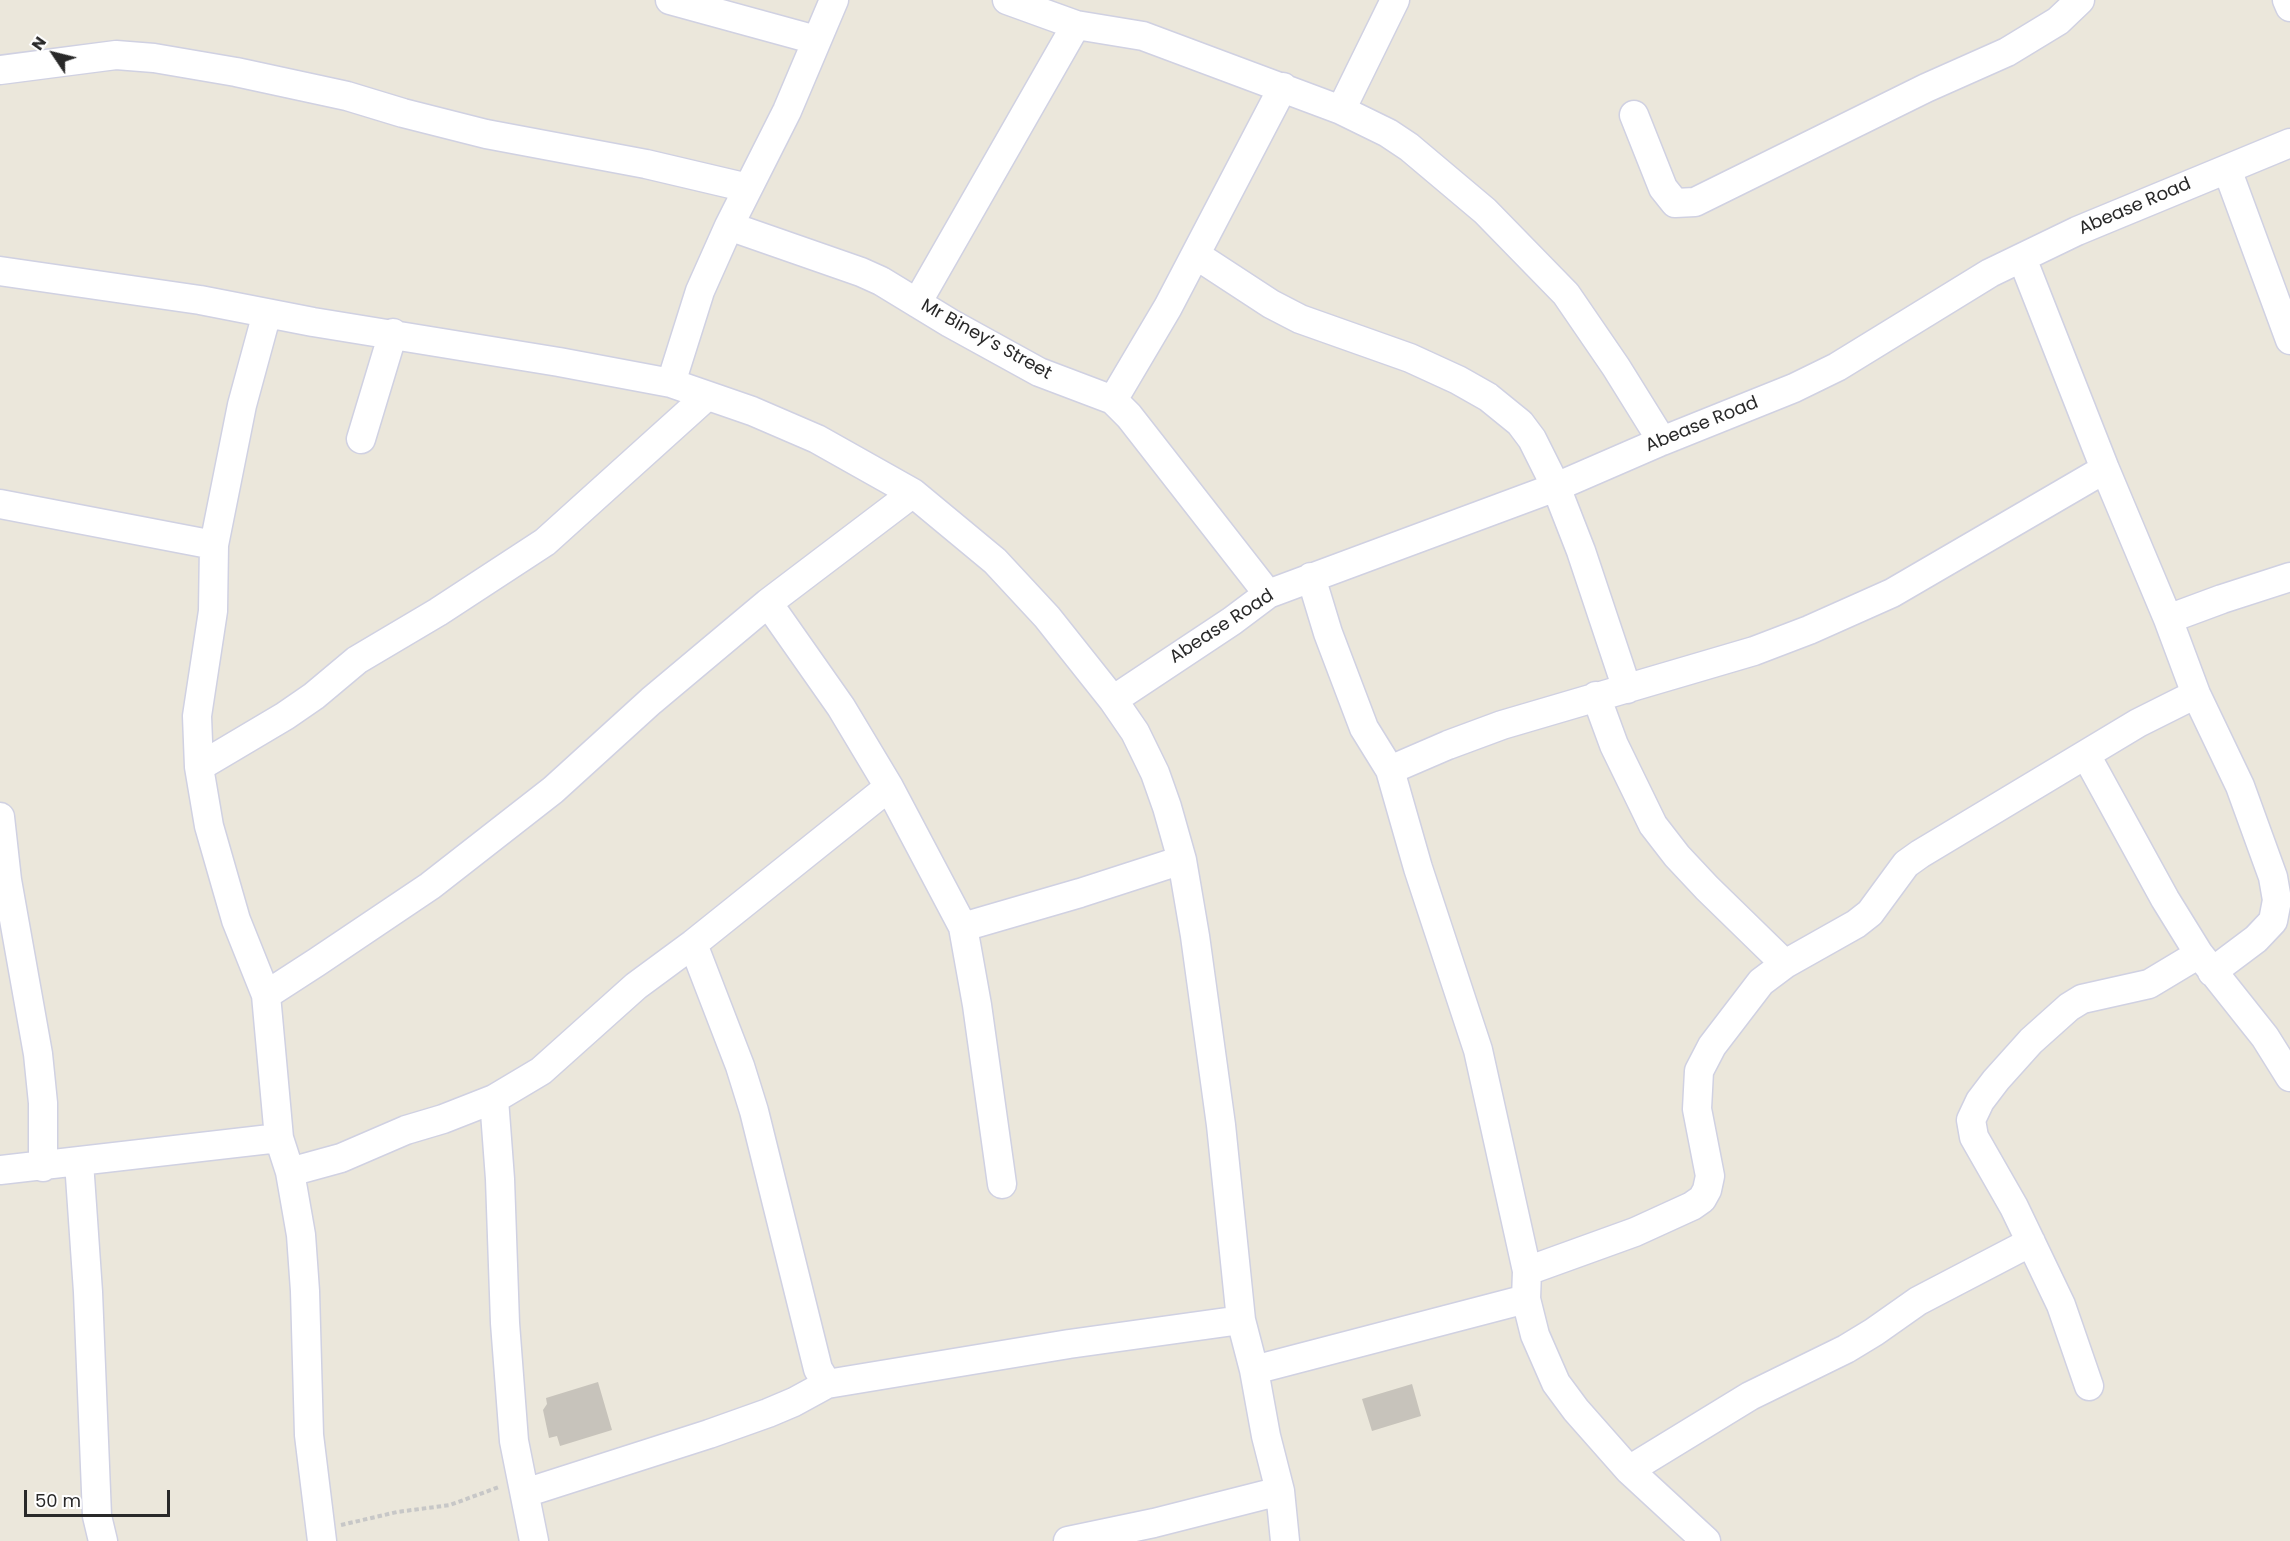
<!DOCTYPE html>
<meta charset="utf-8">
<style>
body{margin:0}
#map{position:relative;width:2290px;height:1541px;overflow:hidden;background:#ebe7db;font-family:Poppins,sans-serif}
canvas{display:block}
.north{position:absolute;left:24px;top:24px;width:60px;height:60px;-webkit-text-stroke:4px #fff;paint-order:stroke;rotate:305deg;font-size:16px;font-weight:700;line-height:24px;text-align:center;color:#292929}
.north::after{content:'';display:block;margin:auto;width:21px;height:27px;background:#292929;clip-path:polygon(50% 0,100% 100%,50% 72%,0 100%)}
.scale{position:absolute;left:24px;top:1490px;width:146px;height:27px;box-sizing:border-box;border:3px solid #292929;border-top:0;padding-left:8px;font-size:18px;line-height:21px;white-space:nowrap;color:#292929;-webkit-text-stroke:4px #fff;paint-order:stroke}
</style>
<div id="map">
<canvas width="2290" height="1541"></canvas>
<div class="north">N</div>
<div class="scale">50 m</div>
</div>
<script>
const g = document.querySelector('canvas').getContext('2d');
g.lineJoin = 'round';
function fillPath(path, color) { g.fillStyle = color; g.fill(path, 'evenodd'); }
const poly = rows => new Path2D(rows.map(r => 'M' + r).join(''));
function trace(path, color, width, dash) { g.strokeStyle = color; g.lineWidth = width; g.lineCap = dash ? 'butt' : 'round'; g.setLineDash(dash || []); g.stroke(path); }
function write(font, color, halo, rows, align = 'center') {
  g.font = font + ' Poppins,sans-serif'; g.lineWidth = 5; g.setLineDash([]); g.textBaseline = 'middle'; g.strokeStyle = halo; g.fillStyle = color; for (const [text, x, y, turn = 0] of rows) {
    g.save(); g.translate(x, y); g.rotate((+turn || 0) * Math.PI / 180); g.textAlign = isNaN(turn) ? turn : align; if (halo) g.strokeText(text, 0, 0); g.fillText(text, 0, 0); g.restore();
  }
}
fillPath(poly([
 [598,1382,612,1430,560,1446,557,1436,549,1438,543,1410,547,1404,546,1398],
 [1412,1384,1421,1416,1372,1431,1362,1399]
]), '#c7c3bb');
const minor = poly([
 [670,0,816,40],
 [1007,0,1076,25,1143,36,1341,110,1388,133,1409,147,1485,211,1566,294,1616,367,1662,441],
 [2287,0,2290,7],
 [0,70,116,55,154,58,236,72,347,96,403,113,486,134,646,164,748,188],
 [1341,110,1395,0],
 [1634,115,1663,188,1675,203,1695,202,1926,88,2007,52,2058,21,2080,0],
 [2227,169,2290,340],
 [729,226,861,272,881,281,950,323,1039,372,1113,400,1129,416,1268,594],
 [1196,255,1271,304,1300,319,1410,358,1458,380,1488,397,1520,423,1532,439,1556,487,1581,551,1627,689],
 [2022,258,2105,469,2168,619,2196,694,2240,786,2273,877,2277,900,2273,921,2256,939,2212,972],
 [0,271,200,300,313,322,559,362,671,383,752,411,817,439,913,493,995,561,1047,617,1113,700,1135,732,1155,773,1167,807,1182,860,1195,936,1221,1125,1241,1320,1254,1370,1266,1436,1280,1491,1285,1541],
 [917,303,1076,25],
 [267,313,242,405,214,545,213,611,197,716,199,767,209,826,236,920,266,995,279,1138,290,1172,301,1235,305,1291,309,1435,322,1541],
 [671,383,700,291,729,226,787,111,834,0],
 [1113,400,1168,307,1283,87],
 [361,439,393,333],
 [0,504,214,545],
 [1311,577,1328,633,1364,728,1390,770,1418,868,1478,1050,1527,1271,1526,1299,1535,1335,1556,1383,1576,1410,1629,1470,1706,1541],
 [768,603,841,707,889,787,963,927,977,1005,1002,1184],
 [2168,619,2222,599,2290,577],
 [1596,696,1614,745,1653,825,1677,856,1707,888,1785,964],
 [1113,700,1232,621,1268,594,1556,487,1662,441,1794,388,1837,367,1990,273,2077,231,2290,143],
 [2086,755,2165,899,2199,954,2265,1037,2290,1077],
 [199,767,285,716,314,696,357,660,438,612,545,542,707,396],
 [1390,770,1448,745,1502,725,1754,651,1809,630,1892,593,2105,469],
 [0,817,7,880,38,1054,43,1103,43,1167],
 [963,927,1080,893,1182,860],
 [266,995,317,962,430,886,553,790,651,701,768,603,913,493],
 [494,1099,500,1179,505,1323,514,1441,534,1541],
 [79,1162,88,1292,97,1516,103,1541],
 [0,1170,279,1138],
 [290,1172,341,1158,406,1130,443,1119,494,1099,541,1071,636,986,693,944,889,787],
 [1527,1271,1635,1232,1692,1206,1702,1199,1707,1190,1710,1176,1697,1109,1699,1071,1712,1046,1761,982,1785,964,1856,924,1870,913,1906,864,1920,854,2138,723,2196,694],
 [1254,1370,1526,1299],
 [827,1384,1069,1344,1241,1320],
 [2089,1386,2061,1305,2014,1207,1974,1137,1971,1120,1980,1101,1996,1080,2031,1041,2069,1007,2082,999,2149,984,2199,954],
 [1629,1470,1750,1396,1846,1349,1874,1332,1918,1301,2031,1242],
 [525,1493,709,1434,768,1413,794,1402,827,1384,818,1369,754,1111,740,1066,693,944],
 [1068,1541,1154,1523,1280,1491]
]);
trace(minor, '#d0d1e2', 31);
trace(poly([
 [341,1525,397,1512,450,1505,499,1487]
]), '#c7c7c7', 4, [4.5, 3]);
trace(minor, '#fff', 28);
write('18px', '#292929', '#fff', [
 ["Abease Road",2135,207,-23],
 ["Mr Biney’s Street",986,340,29],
 ["Abease Road",1702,425,-22],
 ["Abease Road",1222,627,-33]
]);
</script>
